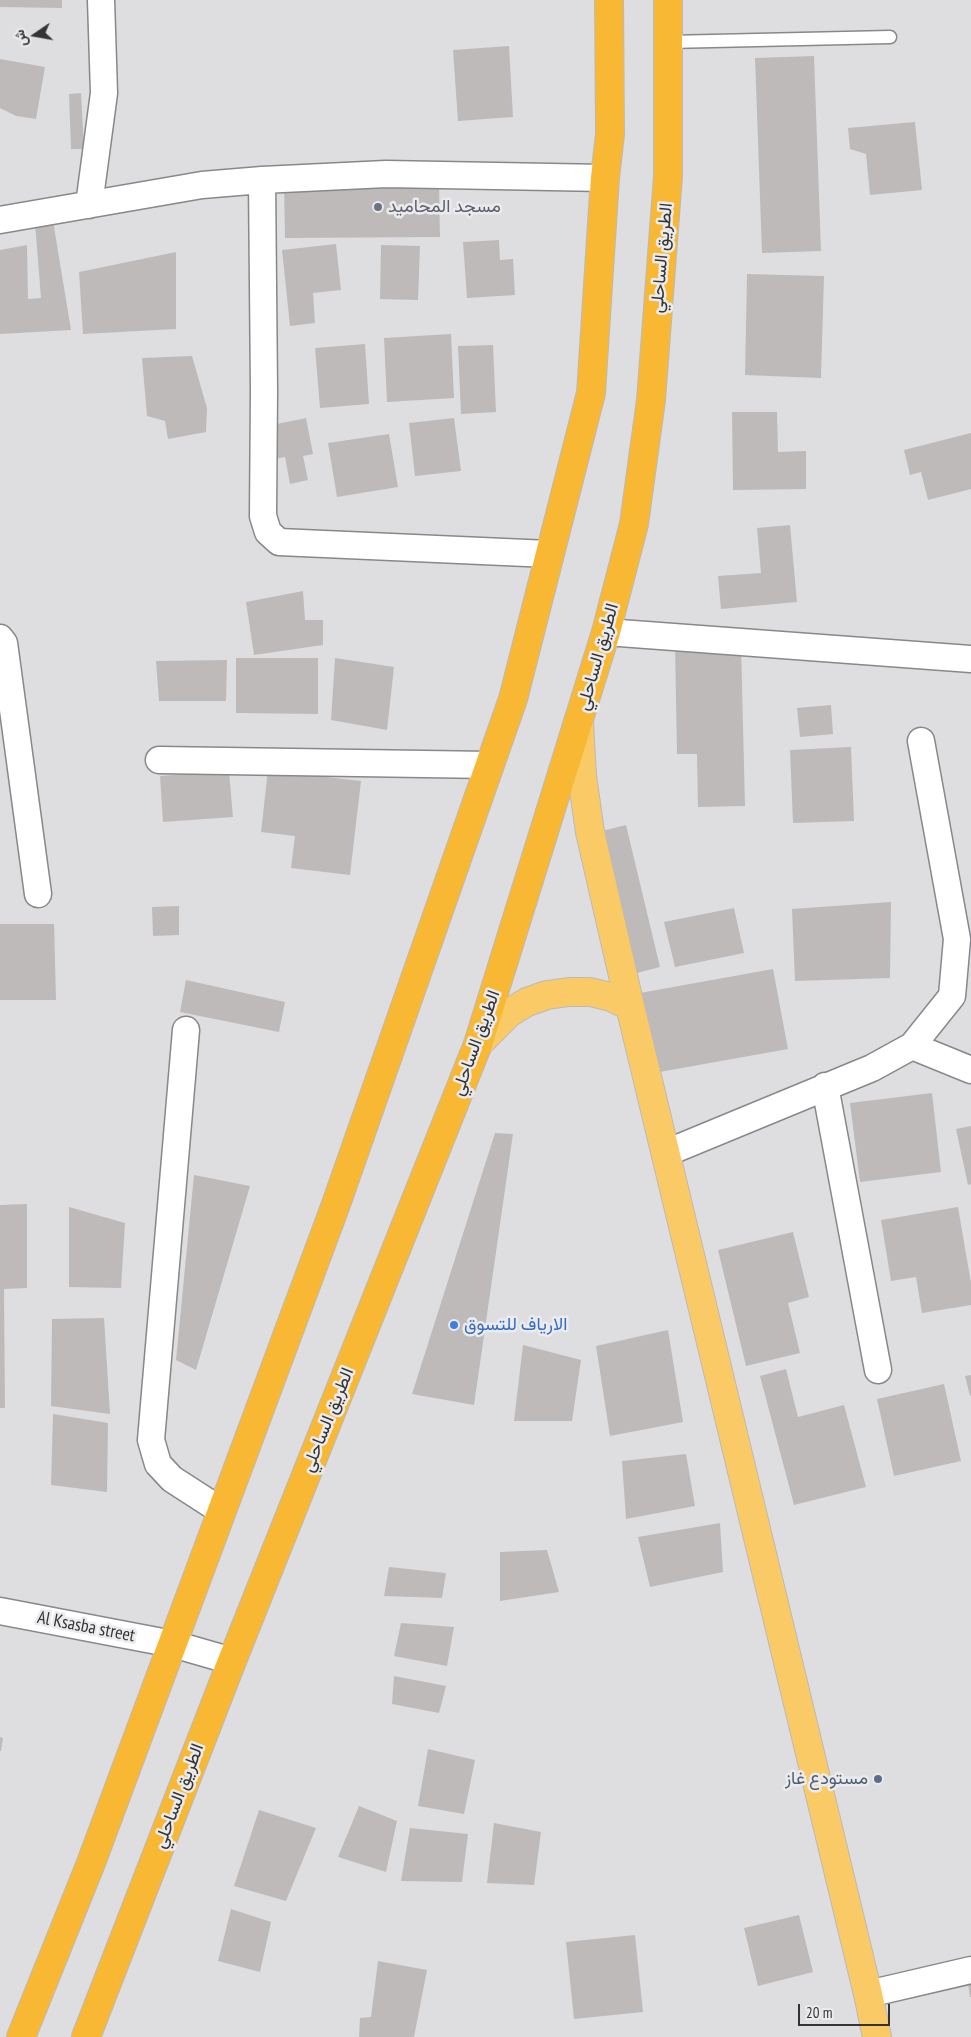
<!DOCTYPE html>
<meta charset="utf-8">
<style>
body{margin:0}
#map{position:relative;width:971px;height:2037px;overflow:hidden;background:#dedee1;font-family:"PT Sans Narrow",Vazirmatn,sans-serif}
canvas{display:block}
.north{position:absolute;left:10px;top:10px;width:50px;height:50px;-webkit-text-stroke:4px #ebebee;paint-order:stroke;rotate:258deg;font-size:14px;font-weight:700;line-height:20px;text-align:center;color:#343435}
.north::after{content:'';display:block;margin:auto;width:18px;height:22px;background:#343435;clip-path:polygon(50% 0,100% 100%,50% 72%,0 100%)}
.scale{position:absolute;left:798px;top:2004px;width:92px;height:22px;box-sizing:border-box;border:2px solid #343435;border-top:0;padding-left:6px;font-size:15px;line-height:18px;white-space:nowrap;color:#343435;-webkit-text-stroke:4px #ebebee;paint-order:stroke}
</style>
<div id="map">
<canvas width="971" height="2037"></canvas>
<div class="north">ش</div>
<div class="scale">20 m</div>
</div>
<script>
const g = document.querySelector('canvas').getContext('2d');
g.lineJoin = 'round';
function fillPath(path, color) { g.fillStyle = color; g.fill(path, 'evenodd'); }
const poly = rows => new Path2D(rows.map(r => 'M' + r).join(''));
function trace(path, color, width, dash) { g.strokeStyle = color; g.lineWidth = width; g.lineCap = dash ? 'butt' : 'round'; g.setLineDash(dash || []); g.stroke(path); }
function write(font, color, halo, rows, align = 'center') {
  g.font = font + ' "PT Sans Narrow",Vazirmatn,sans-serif'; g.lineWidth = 5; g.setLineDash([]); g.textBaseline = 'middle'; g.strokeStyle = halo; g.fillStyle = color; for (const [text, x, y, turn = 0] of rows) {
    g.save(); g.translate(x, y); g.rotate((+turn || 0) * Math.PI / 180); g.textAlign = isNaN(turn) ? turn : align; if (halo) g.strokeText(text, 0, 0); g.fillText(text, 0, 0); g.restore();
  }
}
fillPath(poly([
 [0,0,62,0,62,8,0,7],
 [509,46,513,117,458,121,453,50],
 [814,56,821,251,762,253,755,58],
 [0,59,45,67,36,119,16,116,0,108],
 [81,93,84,149,71,149,69,94],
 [915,122,922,190,870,195,866,154,850,149,848,128],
 [439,182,440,237,285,238,284,183],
 [53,221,71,330,0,334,0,250,27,245,28,299,41,298,35,223],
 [499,240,500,260,513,259,515,295,467,298,463,242],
 [336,244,341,290,313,293,315,323,290,326,282,250],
 [381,245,420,246,418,300,380,299],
 [176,252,176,329,83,334,79,272],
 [747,274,824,276,821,378,745,375],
 [451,334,454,398,387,402,384,338],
 [365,344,369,404,320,408,315,348],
 [493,345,496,412,461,414,458,346],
 [192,356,207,408,206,432,168,439,165,421,147,416,142,358],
 [732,412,777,412,778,452,806,451,806,489,733,490],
 [306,418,313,454,303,456,308,480,290,484,285,457,274,459,267,426],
 [454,418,461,471,415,476,409,423],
 [971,433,971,489,928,500,921,472,910,475,904,450],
 [389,434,398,487,337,497,328,443],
 [790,525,797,602,721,609,718,576,761,573,757,528],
 [303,591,305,620,323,620,323,645,254,655,246,602],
 [741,644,745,806,698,807,697,754,677,754,675,645],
 [236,658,318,658,318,714,236,713],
 [335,658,394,667,387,730,331,720],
 [227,660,226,701,159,701,156,661],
 [831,705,833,734,800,737,797,708],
 [851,747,854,821,793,823,790,750],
 [268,770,361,781,350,875,291,868,295,836,261,832],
 [229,771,233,817,163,822,160,776],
 [626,825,660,967,633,974,598,832],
 [891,902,890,978,795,981,792,909],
 [179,906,179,935,153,936,152,907],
 [734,908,744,953,675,967,664,922],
 [0,924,54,924,56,1000,0,1000],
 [773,969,788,1049,654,1073,640,993],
 [186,980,285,1002,279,1032,180,1012],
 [932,1093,941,1172,860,1182,850,1103],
 [971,1126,971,1184,968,1185,956,1129],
 [495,1133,513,1134,474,1405,412,1394],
 [194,1175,250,1186,196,1370,176,1360],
 [27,1204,27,1288,4,1289,5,1408,0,1408,0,1205],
 [69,1207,125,1223,121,1288,69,1287],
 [958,1207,971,1283,971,1305,922,1313,916,1277,891,1281,881,1220],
 [793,1232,809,1297,788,1303,800,1353,746,1366,718,1250],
 [104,1318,110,1414,51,1406,52,1319],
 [668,1330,683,1422,610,1436,596,1346],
 [523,1345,581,1360,572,1421,514,1421],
 [786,1369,798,1417,844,1405,866,1487,794,1505,760,1376],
 [971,1375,971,1395,970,1396,965,1376],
 [944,1384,961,1461,894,1476,877,1399],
 [53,1414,108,1423,107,1492,51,1485],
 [686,1454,695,1506,626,1519,622,1461],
 [720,1523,723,1572,650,1587,638,1537],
 [547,1550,559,1592,500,1601,500,1552],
 [389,1567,446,1573,442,1598,384,1596],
 [401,1623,454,1627,447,1666,394,1656],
 [394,1676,446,1686,439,1713,392,1704],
 [0,1737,3,1738,1,1751,0,1751],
 [428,1749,475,1760,464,1814,418,1806],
 [359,1806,397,1821,386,1872,338,1857],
 [259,1810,316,1828,286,1901,234,1886],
 [494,1823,541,1832,534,1885,487,1883],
 [410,1828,468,1834,462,1882,401,1881],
 [231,1909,271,1922,260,1972,218,1961],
 [799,1915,813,1972,758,1986,744,1928],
 [635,1935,643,2012,574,2019,566,1942],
 [378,1961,427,1970,414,2037,359,2037,360,2018,371,2017],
 [971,1983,971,1997,970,1997,968,1984]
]), '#bebab9');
const service = poly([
 [668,42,890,37]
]);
const minor = poly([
 [262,180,264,391,263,516,268,532,279,542,549,554],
 [89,205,104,93,101,0],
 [0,220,202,185,262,180,386,174,605,178],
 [606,632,971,659],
 [0,638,4,643,38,894],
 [159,760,490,765],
 [186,1030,151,1440,158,1464,172,1479,220,1510],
 [912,1046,952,996,957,939,921,741],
 [825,1086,878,1370],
 [666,1153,872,1068,912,1046,971,1070],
 [0,1611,173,1644,232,1661],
 [868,1994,971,1970]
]);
const primary = poly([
 [579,722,582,776,590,832,630,1006,868,1994,877,2037],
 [478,1044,509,1013,527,1002,547,995,569,992,590,992,611,997,630,1006]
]);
const trunk = poly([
 [21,2037,91,1863,335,1207,513,699,591,393,605,178,610,134,609,0],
 [86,2037,232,1661,478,1044,606,632,634,524,651,400,668,176,668,0]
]);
trace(service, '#88888b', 15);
trace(minor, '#88888b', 29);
trace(primary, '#bababa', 30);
trace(trunk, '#bababa', 30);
trace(service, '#fff', 12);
trace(minor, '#fff', 26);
trace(primary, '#faca67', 28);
trace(trunk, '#f8b834', 28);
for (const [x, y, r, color] of [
 [378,207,5,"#6b7280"],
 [454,1325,5,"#3f7fe0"],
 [878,1779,5,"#5c6f8a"]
]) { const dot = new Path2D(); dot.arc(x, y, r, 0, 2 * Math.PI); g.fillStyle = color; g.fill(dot); trace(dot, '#ebebee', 2); }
write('18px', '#5b616d', '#ebebee', [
 ["مسجد المحاميد",388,207]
], 'left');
write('18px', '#343435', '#ebebee', [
 ["الطريق الساحلي",662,258,-85],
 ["الطريق الساحلي",598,657,-74],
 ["الطريق الساحلي",476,1043,-70],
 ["الطريق الساحلي",328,1420,-68],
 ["Al Ksasba street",86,1627,11],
 ["الطريق الساحلي",179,1796,-69]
]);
write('18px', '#366cbe', '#ebebee', [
 ["الارياف للتسوق",464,1325]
], 'left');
write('18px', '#4e5e75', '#ebebee', [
 ["مستودع غاز",868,1779]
], 'right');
</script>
